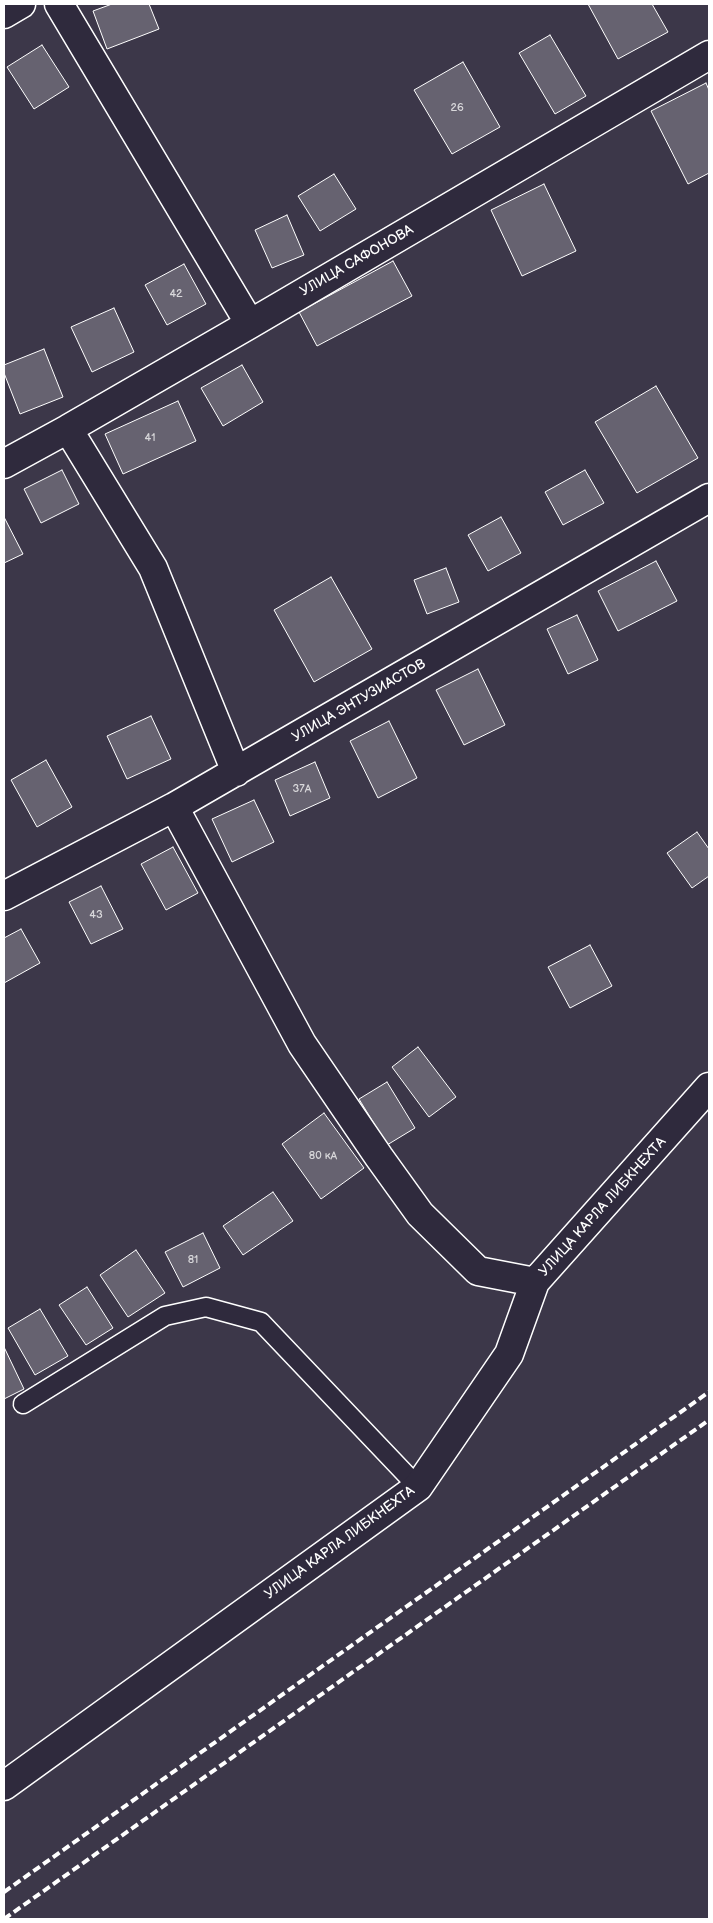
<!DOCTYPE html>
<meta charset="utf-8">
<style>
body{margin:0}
#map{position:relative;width:713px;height:1923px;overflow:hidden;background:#3c3749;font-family:"Balsamiq Sans",sans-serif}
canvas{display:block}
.frame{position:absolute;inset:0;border:5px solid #fff;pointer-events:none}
</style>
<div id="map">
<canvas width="713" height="1923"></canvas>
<div class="frame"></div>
</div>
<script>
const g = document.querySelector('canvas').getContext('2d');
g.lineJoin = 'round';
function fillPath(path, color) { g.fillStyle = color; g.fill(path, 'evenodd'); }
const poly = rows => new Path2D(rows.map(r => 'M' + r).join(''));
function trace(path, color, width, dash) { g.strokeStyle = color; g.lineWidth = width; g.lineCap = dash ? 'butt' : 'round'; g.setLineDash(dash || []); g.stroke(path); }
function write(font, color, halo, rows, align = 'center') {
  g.font = font + ' "Balsamiq Sans",sans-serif'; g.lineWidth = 4; g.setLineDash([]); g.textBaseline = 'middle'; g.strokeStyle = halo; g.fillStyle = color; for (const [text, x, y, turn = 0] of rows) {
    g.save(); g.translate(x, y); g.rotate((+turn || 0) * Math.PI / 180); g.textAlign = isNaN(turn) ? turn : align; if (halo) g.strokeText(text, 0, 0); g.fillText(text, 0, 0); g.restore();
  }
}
const building = poly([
 [112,4,149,4,159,29,107,49,93,11,112,4],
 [588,4,652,4,668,32,618,59,588,4],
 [550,35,586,96,555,114,519,53,550,35],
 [42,45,69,87,34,109,7,67,42,45],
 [463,62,500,127,452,154,414,90,463,62],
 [706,83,709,90,709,173,688,184,651,111,706,83],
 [334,174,356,209,320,231,298,196,334,174],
 [544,184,576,251,522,276,491,210,544,184],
 [287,215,304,255,272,268,255,230,287,215],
 [393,261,412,296,317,346,299,312,393,261],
 [184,264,206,304,167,325,145,285,184,264],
 [114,308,134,352,92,372,71,327,114,308],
 [44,349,63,397,20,414,4,373,4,365,44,349],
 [242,365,263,402,223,426,201,388,242,365],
 [656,386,698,458,637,493,595,422,656,386],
 [178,401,196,441,123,474,105,434,178,401],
 [62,470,79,504,41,523,24,489,62,470],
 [585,470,604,503,563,525,545,492,585,470],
 [4,517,23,554,4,563,4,517],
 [501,517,521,553,488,571,468,535,501,517],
 [656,561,677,601,618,631,598,591,656,561],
 [446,568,459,602,427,614,414,580,446,568],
 [331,577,372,649,314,682,274,610,331,577],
 [577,615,598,660,568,674,547,629,577,615],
 [478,669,505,725,464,745,436,690,478,669],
 [151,716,171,759,127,779,107,736,151,716],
 [389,721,417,778,378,798,350,741,389,721],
 [46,760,72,807,37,827,11,780,46,760],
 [315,762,330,798,290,816,275,780,315,762],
 [254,800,274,842,232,862,212,819,254,800],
 [697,832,709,849,709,876,692,888,667,853,697,832],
 [173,847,198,893,166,910,141,864,173,847],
 [101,886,123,929,91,944,69,902,101,886],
 [21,929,40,963,4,983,4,938,21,929],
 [590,945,612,986,570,1008,548,967,590,945],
 [418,1047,456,1097,429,1117,392,1067,418,1047],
 [387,1082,415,1128,387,1145,359,1099,387,1082],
 [324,1113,364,1168,321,1199,282,1144,324,1113],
 [273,1192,293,1221,243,1255,223,1226,273,1192],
 [203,1233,220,1268,183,1287,165,1252,203,1233],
 [136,1250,165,1293,128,1317,100,1275,136,1250],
 [87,1287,113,1328,86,1345,59,1305,87,1287],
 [40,1309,68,1356,35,1375,8,1328,40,1309],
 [4,1347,24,1389,4,1399,4,1347]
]);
fillPath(building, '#666270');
trace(building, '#fff', 1);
const lane = poly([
 [23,1404,165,1316,206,1307,261,1322,418,1487]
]);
const street = poly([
 [59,4,250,324],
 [4,14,21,4],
 [68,429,153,568,236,772],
 [4,464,68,429,250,324,709,55],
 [174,807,302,1044,379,1157,420,1214,478,1271,535,1282],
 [4,896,174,807,709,498],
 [4,1786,418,1487,509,1354,535,1282,709,1087]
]);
trace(lane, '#fff', 21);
trace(street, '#fff', 31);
trace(lane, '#2f2a3d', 18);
trace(street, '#2f2a3d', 28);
trace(poly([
 [4,1892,709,1392],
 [4,1919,709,1420]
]), '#fff', 4, [8, 4]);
write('11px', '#d9d8db', null, [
 ["26",457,108],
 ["42",176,294],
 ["41",150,438],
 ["37А",302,789],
 ["43",96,915],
 ["80 кА",323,1156],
 ["81",193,1260]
]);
write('14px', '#fff', '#2f2a3d', [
 ["УЛИЦА САФОНОВА",357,261,-30],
 ["УЛИЦА ЭНТУЗИАСТОВ",359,701,-30],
 ["УЛИЦА КАРЛА ЛИБКНЕХТА",603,1207,-48],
 ["УЛИЦА КАРЛА ЛИБКНЕХТА",340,1543,-36]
]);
</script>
